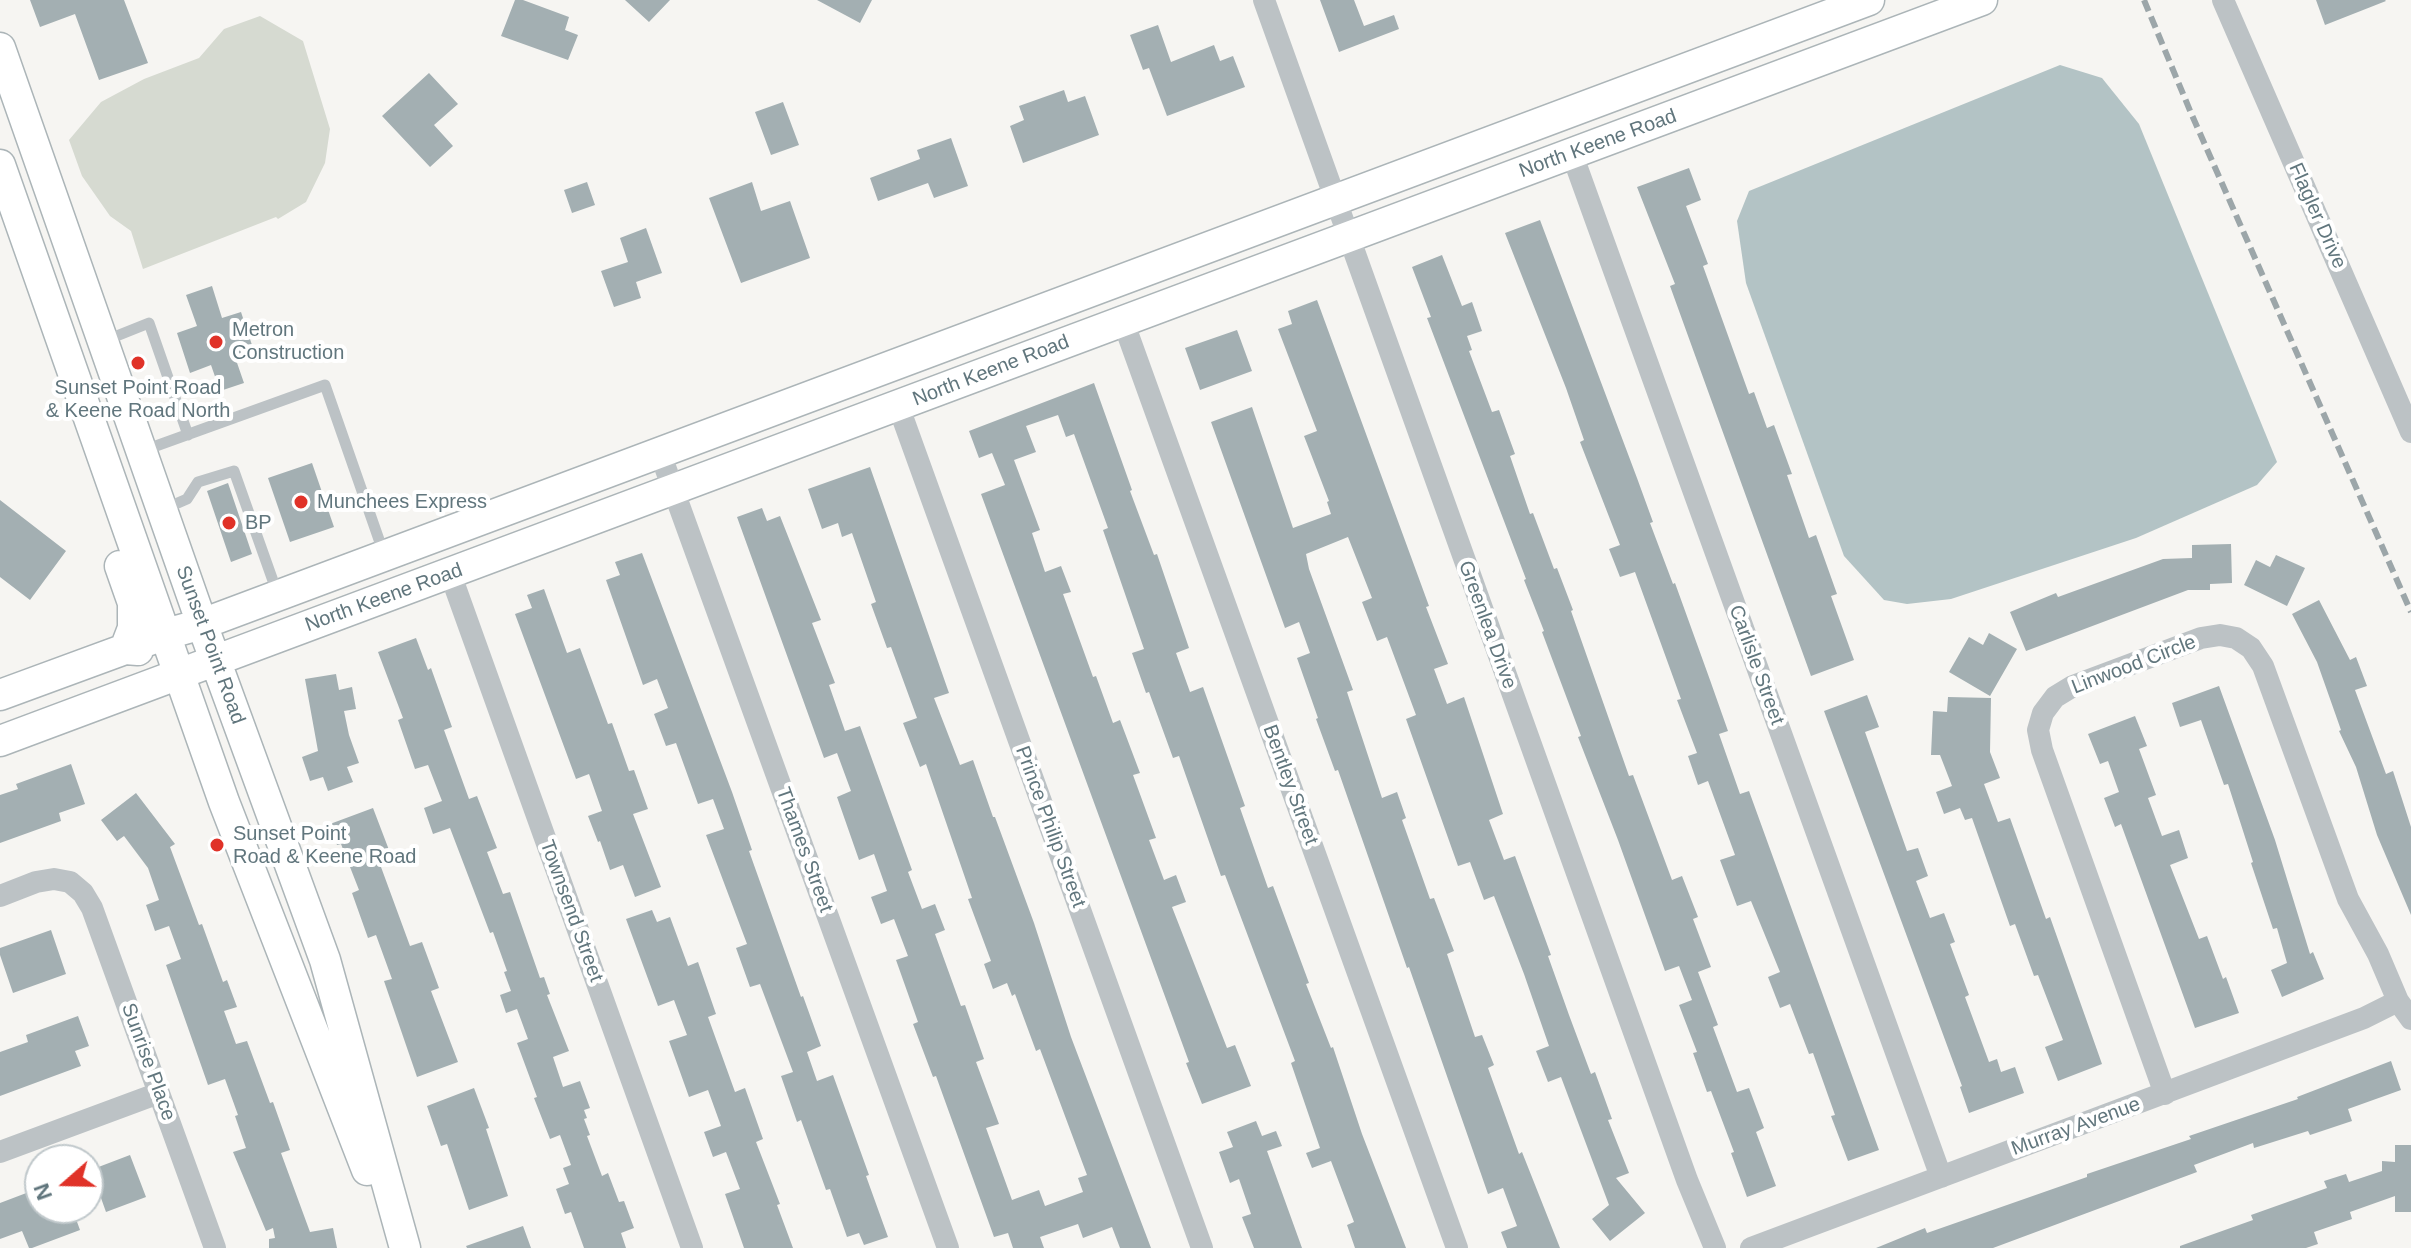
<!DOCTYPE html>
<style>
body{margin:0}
#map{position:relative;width:2411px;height:1248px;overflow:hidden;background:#f6f5f2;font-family:Arial,sans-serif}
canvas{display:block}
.north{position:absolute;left:24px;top:1144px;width:80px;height:80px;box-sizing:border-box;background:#fff;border:2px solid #c0c8cb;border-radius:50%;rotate:250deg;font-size:22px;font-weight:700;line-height:32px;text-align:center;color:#61767d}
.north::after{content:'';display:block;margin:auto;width:28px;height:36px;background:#e03228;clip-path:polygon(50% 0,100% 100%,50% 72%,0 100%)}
</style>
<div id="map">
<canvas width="2411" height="1248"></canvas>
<div class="north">N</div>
</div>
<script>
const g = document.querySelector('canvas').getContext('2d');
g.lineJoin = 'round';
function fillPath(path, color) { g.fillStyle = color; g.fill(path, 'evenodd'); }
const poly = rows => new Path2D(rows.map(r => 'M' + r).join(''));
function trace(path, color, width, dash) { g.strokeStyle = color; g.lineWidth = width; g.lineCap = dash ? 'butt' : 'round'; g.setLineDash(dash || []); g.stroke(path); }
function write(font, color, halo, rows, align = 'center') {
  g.font = font + ' Arial,sans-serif'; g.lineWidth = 8; g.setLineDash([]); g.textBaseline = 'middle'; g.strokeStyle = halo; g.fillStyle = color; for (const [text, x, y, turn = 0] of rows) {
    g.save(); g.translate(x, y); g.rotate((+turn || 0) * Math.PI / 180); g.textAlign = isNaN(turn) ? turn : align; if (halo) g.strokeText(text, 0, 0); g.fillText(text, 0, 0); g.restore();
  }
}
fillPath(poly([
 [260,16,303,41,330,129,325,163,306,202,278,219,276,217,143,269,131,231,110,216,82,176,69,140,101,102,144,79,199,58,224,29]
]), '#d6dad1');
fillPath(poly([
 [2060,65,2102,78,2139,124,2277,462,2257,485,2136,538,1951,599,1907,604,1884,600,1844,556,1746,283,1737,221,1749,191]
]), '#b3c3c5');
fillPath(poly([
 [30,0,124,0,148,63,99,80,75,14,40,27],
 [515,0,523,0,569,17,565,30,578,35,568,60,501,36],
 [625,0,670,0,649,22],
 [817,0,872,0,860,23],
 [1320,0,1354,0,1364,26,1394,15,1399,29,1339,52],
 [2316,0,2385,0,2386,1,2325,25],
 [1158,25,1171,62,1214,45,1220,61,1233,56,1245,87,1167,116,1149,68,1143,70,1130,35],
 [429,73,458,104,434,125,453,146,430,167,382,116],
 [1064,90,1068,102,1085,96,1099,135,1023,163,1010,126,1024,120,1019,106],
 [783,102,799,145,771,155,755,112],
 [951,138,968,186,934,198,928,183,878,201,870,178,920,159,917,150],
 [1689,168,1701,200,1686,206,1708,264,1703,266,1749,394,1754,392,1767,428,1774,425,1792,474,1787,475,1809,538,1816,535,1837,594,1831,596,1854,660,1811,676,1670,286,1675,284,1637,187],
 [587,182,595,205,572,213,564,190],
 [752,182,761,211,790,201,810,258,741,283,709,198],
 [1540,220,1637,478,1653,522,1650,523,1673,584,1675,583,1710,680,1728,731,1719,734,1740,794,1749,791,1879,1150,1848,1161,1831,1116,1835,1115,1813,1053,1809,1054,1790,1004,1780,1008,1768,977,1780,972,1751,901,1737,906,1720,860,1735,855,1708,781,1698,785,1688,756,1697,753,1677,700,1681,699,1635,572,1620,577,1609,549,1620,545,1580,442,1584,440,1566,388,1505,233],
 [646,228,662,273,636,282,641,298,614,307,601,271,628,262,620,238],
 [1442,255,1462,306,1472,302,1482,331,1467,336,1472,350,1469,351,1492,412,1499,410,1515,454,1510,456,1530,514,1533,513,1554,569,1557,568,1573,610,1571,611,1629,776,1633,775,1672,880,1682,876,1698,917,1693,919,1711,967,1698,972,1718,1025,1713,1027,1737,1092,1749,1088,1764,1128,1756,1132,1776,1186,1747,1197,1731,1153,1734,1152,1711,1091,1707,1092,1693,1053,1697,1052,1679,1005,1692,1000,1679,966,1665,971,1618,840,1578,737,1581,736,1542,632,1544,631,1524,580,1526,579,1427,318,1431,317,1412,267],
 [212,286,222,318,241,312,254,351,235,357,244,383,220,391,211,365,190,373,177,333,197,326,186,295],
 [1317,300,1429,606,1426,607,1448,664,1434,669,1447,704,1464,697,1503,814,1489,820,1504,860,1515,856,1551,955,1548,956,1569,1015,1591,1074,1595,1072,1612,1119,1608,1120,1629,1173,1616,1178,1645,1213,1610,1241,1592,1219,1609,1205,1561,1077,1548,1082,1536,1051,1549,1046,1524,974,1494,896,1484,900,1470,862,1458,866,1406,719,1416,715,1387,637,1377,641,1362,602,1372,598,1348,537,1306,554,1309,569,1353,690,1347,692,1382,798,1397,792,1406,818,1402,820,1430,899,1434,898,1454,951,1447,954,1475,1037,1482,1035,1494,1065,1488,1068,1519,1154,1522,1152,1560,1248,1507,1248,1501,1232,1517,1226,1503,1188,1488,1194,1409,967,1407,968,1338,770,1335,771,1316,719,1318,718,1297,658,1310,653,1299,622,1285,628,1211,422,1252,407,1293,528,1331,514,1327,502,1329,501,1304,436,1317,431,1278,329,1292,324,1288,311],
 [1237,330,1252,371,1200,390,1185,348],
 [1094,383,1132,490,1130,491,1154,555,1157,554,1189,648,1176,653,1190,692,1203,687,1245,806,1240,808,1268,888,1273,886,1309,983,1306,984,1331,1048,1333,1047,1362,1134,1406,1248,1355,1248,1347,1225,1354,1222,1331,1161,1312,1168,1306,1153,1320,1148,1291,1063,1295,1061,1225,875,1221,876,1179,756,1173,758,1149,692,1146,693,1132,653,1144,649,1103,530,1108,528,1074,434,1066,437,1058,415,1026,426,1036,452,1014,460,1040,530,1032,533,1045,572,1061,566,1071,592,1063,594,1093,677,1096,676,1113,723,1120,720,1140,773,1133,775,1156,838,1149,840,1164,880,1176,875,1186,902,1172,907,1227,1048,1235,1045,1251,1086,1202,1104,1186,1063,1189,1062,981,494,1005,485,992,453,979,458,969,431],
 [312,463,334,527,290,542,268,478],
 [870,467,949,693,934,698,960,765,973,760,993,817,995,817,1034,923,1071,1037,1151,1248,1120,1248,1112,1227,1083,1238,1078,1224,1040,1237,1044,1248,1013,1248,1008,1233,994,1237,936,1076,933,1077,913,1024,918,1022,896,960,908,956,894,919,881,924,871,897,887,891,874,854,859,860,837,797,851,791,837,753,824,758,737,517,762,508,767,521,780,516,821,620,812,623,835,683,829,685,845,731,860,726,912,870,908,872,922,909,935,904,945,930,935,934,961,1006,965,1005,984,1059,976,1062,999,1124,986,1128,1012,1200,1039,1190,1045,1206,1083,1192,1078,1178,1087,1175,1040,1049,1036,1051,1015,994,1012,996,1007,983,993,989,984,964,991,961,968,899,972,898,926,764,920,767,903,723,917,718,891,647,887,648,871,604,876,602,852,533,842,537,838,523,822,529,808,489],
 [228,483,252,554,231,562,207,491],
 [0,500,66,551,30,600,0,577],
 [2231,544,2232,583,2210,584,2210,590,2188,590,2026,651,2010,612,2056,593,2058,597,2163,559,2192,558,2192,545],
 [642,553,732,792,752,850,749,851,801,997,803,996,821,1046,807,1052,817,1081,833,1075,869,1175,866,1176,888,1237,864,1245,859,1233,847,1237,830,1189,826,1190,801,1120,797,1122,781,1076,793,1072,760,984,750,987,736,948,747,944,706,835,724,829,713,799,698,804,676,743,666,746,654,714,668,708,657,679,643,685,606,580,620,575,615,562],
 [2276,555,2305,568,2287,606,2244,585,2256,560,2270,567],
 [544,589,567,653,580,648,608,724,612,723,629,771,634,770,648,809,633,814,661,887,635,897,623,865,610,870,600,841,598,842,588,816,602,811,589,774,576,779,515,614,532,608,527,595],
 [2319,600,2350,660,2356,657,2367,686,2355,690,2386,774,2393,771,2411,827,2411,915,2377,835,2356,767,2339,731,2341,730,2317,662,2292,614],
 [1989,633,2017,649,1990,696,1949,672,1969,637,1983,645],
 [416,638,428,670,431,668,452,727,444,730,469,799,477,796,497,848,487,852,503,894,510,892,540,978,544,977,550,994,547,995,569,1051,553,1057,563,1087,580,1081,590,1108,584,1110,587,1118,584,1119,590,1135,587,1136,602,1176,608,1173,619,1202,624,1201,634,1228,621,1233,626,1248,584,1248,571,1212,565,1214,556,1189,569,1184,563,1168,571,1165,560,1135,550,1139,534,1098,537,1097,517,1043,528,1039,517,1009,506,1013,500,995,511,991,504,972,507,971,493,932,490,933,450,828,433,834,424,808,442,801,428,765,415,769,398,720,403,718,378,652],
 [336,674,339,690,352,687,356,709,344,711,349,735,359,763,347,767,353,782,328,791,323,777,310,781,302,757,318,751,305,679],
 [2219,686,2275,840,2310,954,2313,952,2324,979,2282,997,2271,970,2287,963,2277,928,2273,929,2251,863,2253,862,2228,784,2224,785,2201,720,2180,727,2172,703],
 [1867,695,1879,727,1865,732,1907,851,1918,848,1928,876,1916,881,1930,918,1944,913,1955,942,1950,944,1969,995,1965,997,1989,1062,1997,1059,2001,1072,2015,1067,2024,1093,1969,1113,1960,1087,1962,1086,1824,711],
 [1948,697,1991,698,1990,752,2000,778,1984,784,1998,822,2010,818,2046,919,2050,917,2102,1064,2058,1081,2045,1047,2063,1040,2038,975,2034,976,2015,924,2010,926,1972,818,1965,820,1960,808,1944,814,1936,792,1952,786,1940,755,1931,755,1933,711,1947,712],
 [2135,716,2147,746,2139,749,2156,795,2148,798,2162,836,2179,830,2188,858,2170,865,2199,939,2207,936,2223,979,2226,977,2239,1013,2195,1028,2121,824,2115,827,2104,798,2119,792,2108,761,2100,764,2088,734],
 [71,764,85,804,59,813,61,821,0,843,0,795,18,789,16,784],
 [136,793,175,844,170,847,199,925,202,924,223,982,227,980,237,1007,224,1011,236,1044,247,1041,270,1103,273,1102,290,1150,281,1153,310,1232,333,1228,337,1248,269,1248,269,1239,275,1238,273,1228,266,1231,233,1152,246,1148,235,1116,238,1115,225,1079,208,1085,166,965,181,959,169,926,155,931,146,905,159,900,148,868,124,836,117,841,101,820],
 [373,808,389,850,379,854,383,866,381,867,410,946,422,942,439,988,431,991,458,1062,417,1077,384,981,392,979,376,935,368,938,352,893,359,890,341,844,337,845,330,824],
 [652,910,657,922,670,917,688,966,698,962,716,1014,708,1017,735,1092,745,1088,763,1139,756,1142,780,1204,777,1205,793,1248,744,1248,725,1194,740,1189,726,1152,713,1157,704,1132,721,1126,708,1090,689,1097,669,1041,687,1035,674,1000,658,1006,626,919],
 [51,930,66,974,13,993,0,955,0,948],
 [78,1016,89,1046,75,1051,81,1066,0,1096,0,1052,28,1042,26,1035],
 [2391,1061,2401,1090,2348,1109,2352,1121,2310,1135,2308,1131,2254,1148,2253,1143,2194,1165,2197,1172,1993,1248,1876,1248,1925,1228,1927,1233,2087,1177,2087,1174,2191,1139,2189,1136,2298,1099,2297,1097],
 [474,1088,489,1128,486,1129,508,1196,469,1210,447,1144,441,1146,427,1106],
 [1256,1121,1262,1136,1276,1131,1282,1146,1267,1151,1302,1248,1254,1248,1242,1217,1251,1214,1239,1179,1230,1183,1219,1152,1233,1147,1227,1132],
 [2395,1145,2411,1145,2411,1212,2395,1212,2395,1196,2350,1212,2352,1219,2314,1232,2318,1244,2306,1248,2180,1248,2180,1246,2253,1220,2251,1215,2327,1188,2324,1181,2346,1174,2349,1182,2382,1171,2382,1161,2395,1162],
 [130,1155,146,1197,106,1212,101,1198,88,1203,88,1171],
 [29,1192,33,1201,40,1199,40,1208,72,1208,80,1230,32,1248,29,1248,22,1231,0,1239,0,1203],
 [523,1226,531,1248,467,1248,466,1246]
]), '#a3afb2');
const secondary = poly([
 [0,48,202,624,325,960,405,1248],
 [0,165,224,802,367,1170],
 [120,566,133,603,133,628,125,649,138,650],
 [0,695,166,634,202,624,1869,0],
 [0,741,1982,0]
]);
trace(secondary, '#acb5b8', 33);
trace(poly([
 [104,341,149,323,188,435],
 [142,451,325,385,384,554],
 [164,509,187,499,198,482,234,471,278,595]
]), '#bcc2c5', 11);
trace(poly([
 [1264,0,1687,1180,1715,1248],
 [2223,0,2411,432],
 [1572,154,1941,1177],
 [1123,321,1457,1248],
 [898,405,1202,1248],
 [660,453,948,1248],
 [450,573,692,1248],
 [0,896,36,882,54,879,70,882,83,893,92,908,215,1248],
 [2165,1094,2042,750,2038,730,2043,713,2055,697,2073,686,2201,638,2220,635,2236,638,2251,648,2263,666,2348,899,2378,954,2398,1001,2411,1019],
 [0,1152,159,1093],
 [1751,1248,2364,1018,2398,1001]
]), '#bcc2c5', 22);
trace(secondary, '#fff', 30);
trace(poly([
 [2144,0,2191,113,2411,612]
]), '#9ca6a9', 6, [12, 6]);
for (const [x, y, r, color] of [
 [216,342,8,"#e03228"],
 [138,363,8,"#e03228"],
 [301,502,8,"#e03228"],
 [229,523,8,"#e03228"],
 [217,845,8,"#e03228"]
]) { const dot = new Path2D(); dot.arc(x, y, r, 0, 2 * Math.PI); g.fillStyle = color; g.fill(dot); trace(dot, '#fff', 3); }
write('20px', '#61767d', '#fff', [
 ["North Keene Road",1598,144,-20],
 ["Flagler Drive",2317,216,66],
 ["North Keene Road",991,371,-21],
 ["North Keene Road",384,598,-20],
 ["Greenlea Drive",1487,625,70],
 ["Sunset Point Road",210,645,70],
 ["Carlisle Street",1756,665,70],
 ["Linwood Circle",2134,665,-21],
 ["Bentley Street",1290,785,70],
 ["Prince Philip Street",1050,827,70],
 ["Thames Street",804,850,70],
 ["Townsend Street",571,911,70],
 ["Sunrise Place",148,1062,70],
 ["Murray Avenue",2076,1127,-20]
]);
write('20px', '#61767d', '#fff', [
 ["Metron",232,330],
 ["Construction",232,353],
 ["Sunset Point Road",138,388,"center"],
 ["& Keene Road North",138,411,"center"],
 ["Munchees Express",317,502],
 ["BP",245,523],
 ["Sunset Point",233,834],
 ["Road & Keene Road",233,857]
], 'left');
</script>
